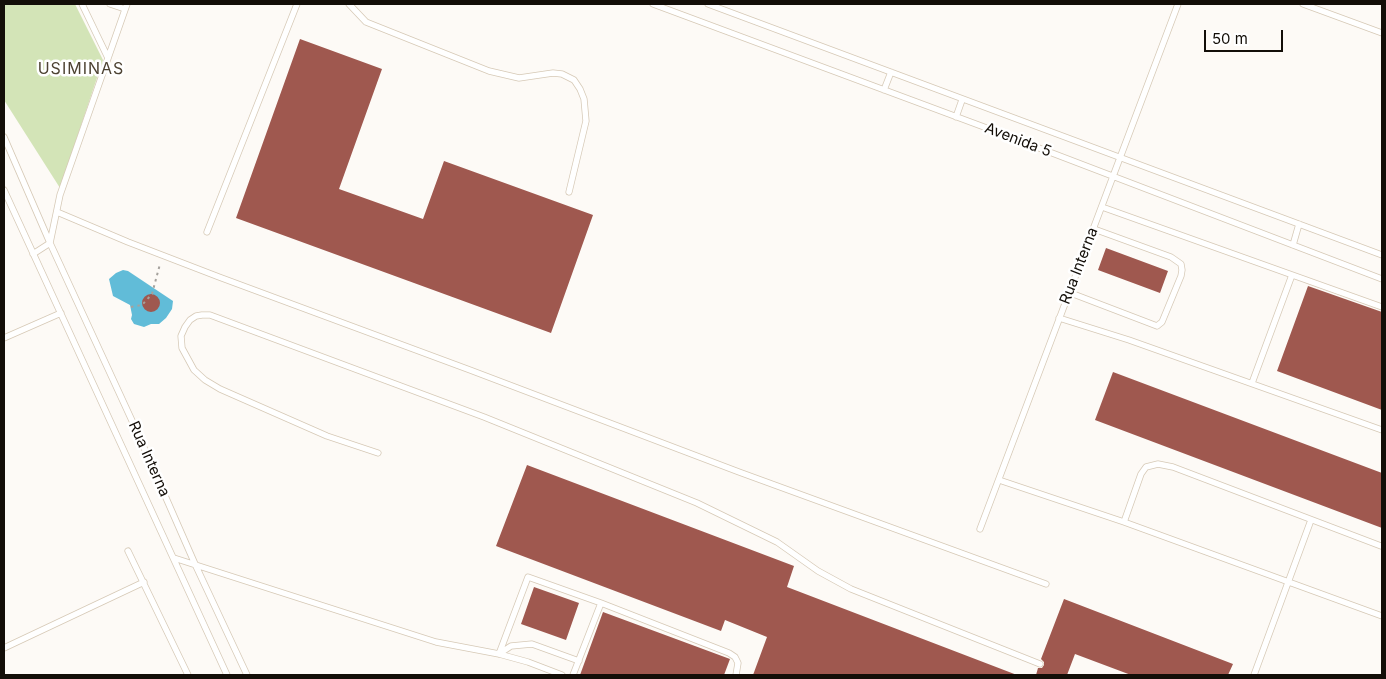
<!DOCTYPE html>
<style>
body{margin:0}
#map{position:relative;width:1386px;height:679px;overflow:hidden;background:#fdfaf6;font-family:Inter,sans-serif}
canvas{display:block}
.frame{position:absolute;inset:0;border:5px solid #130e08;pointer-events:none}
.scale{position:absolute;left:1204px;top:30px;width:79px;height:22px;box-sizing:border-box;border:2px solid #130e08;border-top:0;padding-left:6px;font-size:15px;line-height:18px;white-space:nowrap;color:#130e08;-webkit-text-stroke:4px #fff;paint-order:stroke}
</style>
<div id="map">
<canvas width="1386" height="679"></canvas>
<div class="frame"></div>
<div class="scale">50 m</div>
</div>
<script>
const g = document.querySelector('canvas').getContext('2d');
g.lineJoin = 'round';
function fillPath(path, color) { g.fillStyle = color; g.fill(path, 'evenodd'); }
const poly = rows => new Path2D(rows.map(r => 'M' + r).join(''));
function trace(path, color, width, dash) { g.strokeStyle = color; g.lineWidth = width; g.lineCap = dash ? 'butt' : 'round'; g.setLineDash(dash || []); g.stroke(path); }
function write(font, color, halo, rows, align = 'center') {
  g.font = font + ' Inter,sans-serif'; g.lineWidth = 5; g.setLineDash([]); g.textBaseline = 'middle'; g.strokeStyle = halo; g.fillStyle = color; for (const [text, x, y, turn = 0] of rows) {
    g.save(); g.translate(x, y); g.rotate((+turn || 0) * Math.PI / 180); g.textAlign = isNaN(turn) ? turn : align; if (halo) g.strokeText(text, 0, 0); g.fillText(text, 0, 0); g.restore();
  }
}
fillPath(poly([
 [4,4,75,4,103,60,60,188,4,100]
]), '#d3e4b7');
fillPath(poly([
 [123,270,128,271,173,301,172,309,166,318,159,324,151,324,144,327,134,324,131,319,132,315,130,305,113,296,109,279,116,273]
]), '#61bcd8');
fillPath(poly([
 [300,39,382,69,339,189,423,219,444,161,593,215,551,333,236,218],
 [1106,248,1168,271,1160,293,1098,270],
 [1308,286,1382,312,1382,410,1277,371],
 '142 303a9 9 0 1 1 18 0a9 9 0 1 1-18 0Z',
 [1113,372,1382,473,1382,528,1095,420],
 [527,465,794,566,787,587,1017,675,753,675,767,637,725,620,721,631,496,546],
 [534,587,579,603,566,640,521,624],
 [1064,599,1233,664,1228,675,1131,675,1075,654,1067,675,1036,675,1038,668,1042,668,1044,665,1044,662,1041,659],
 [603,612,730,659,724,675,580,675]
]), '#9f584f');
const lane = poly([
 [82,4,108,58],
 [110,4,125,9],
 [349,4,366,22,489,71,519,78,553,73,562,74,574,80,580,89,584,99,586,121,569,192],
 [653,4,984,127,1382,279],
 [708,4,1382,255],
 [1303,4,1382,33],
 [884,90,891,72],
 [956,117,962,100],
 [4,137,50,243,134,425,195,564,247,675],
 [4,190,227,675],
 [1102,207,1382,307],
 [57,212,128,242,219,277,470,370,739,472,1046,584],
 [207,232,297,4],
 [50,243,60,195,127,4],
 [1293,245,1299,224],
 [33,254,50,243],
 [1068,292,1157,326,1162,322,1181,276,1182,270,1181,264,1171,257,1094,229],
 [1059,318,1129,340,1382,430],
 [4,338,61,313],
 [1252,383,1292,275],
 [378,453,327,436,220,389,205,380,194,370,182,348,181,336,185,327,190,320,196,316,202,315,210,315,484,417,697,503,777,542,818,571,851,589,1040,664],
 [999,480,1124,522,1382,616],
 [1124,522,1141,474,1146,467,1158,464,1173,467,1381,546],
 [980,529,1178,4],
 [128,551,188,675],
 [174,558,436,642,499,654,528,662,562,675],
 [4,648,144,582],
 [499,654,528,577,601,603,729,653,735,657,738,663,736,675],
 [499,654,511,646,532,644,579,661],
 [573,675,601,603],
 [1254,675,1311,520]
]);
trace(lane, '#d6c9b6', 7);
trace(poly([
 [131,307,142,305,152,294,160,264]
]), '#a6a29d', 2, [2.5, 4]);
trace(lane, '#fff', 5.5);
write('15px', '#130e08', '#fff', [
 ["Avenida 5",1018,140,21],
 ["Rua Interna",1079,266,-69],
 ["Rua Interna",149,459,66]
]);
g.letterSpacing = '1px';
write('16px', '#4d4232', '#fff', [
 ["USIMINAS",81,69]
]);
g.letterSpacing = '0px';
</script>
